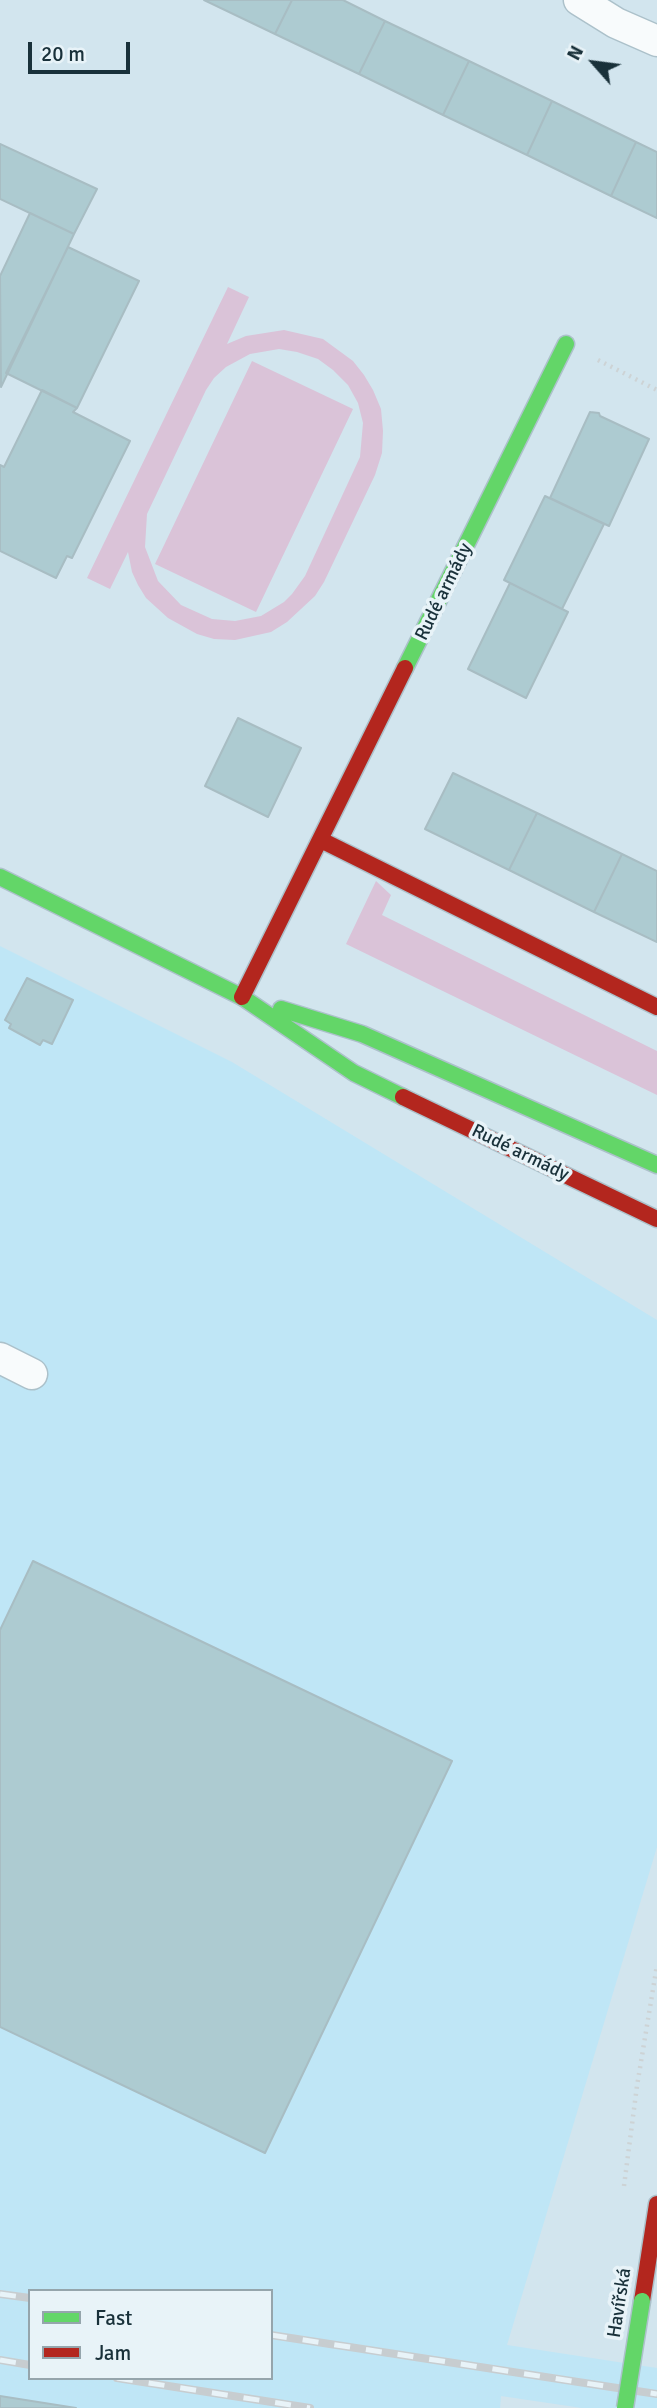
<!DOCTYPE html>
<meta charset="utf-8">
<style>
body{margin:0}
#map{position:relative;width:657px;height:2408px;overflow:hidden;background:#d2e5ee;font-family:Signika,sans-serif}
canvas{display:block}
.legend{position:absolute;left:28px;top:2289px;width:245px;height:91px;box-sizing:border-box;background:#e8f3f8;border:2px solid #95a5ac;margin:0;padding:9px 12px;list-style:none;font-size:21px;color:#19313a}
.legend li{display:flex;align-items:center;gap:14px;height:35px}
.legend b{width:35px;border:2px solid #95a5ac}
.north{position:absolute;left:559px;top:28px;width:70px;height:70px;-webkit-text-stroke:5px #e8f3f8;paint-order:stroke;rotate:298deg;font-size:19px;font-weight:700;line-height:28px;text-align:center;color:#19313a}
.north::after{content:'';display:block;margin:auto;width:24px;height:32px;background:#19313a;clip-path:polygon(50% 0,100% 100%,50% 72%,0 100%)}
.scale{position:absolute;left:28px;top:42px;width:102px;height:32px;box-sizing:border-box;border:4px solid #19313a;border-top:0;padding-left:9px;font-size:21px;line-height:24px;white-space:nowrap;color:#19313a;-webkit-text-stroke:5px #e8f3f8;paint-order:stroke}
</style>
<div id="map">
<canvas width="657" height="2408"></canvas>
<ul class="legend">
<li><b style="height:9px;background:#63d668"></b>Fast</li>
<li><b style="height:9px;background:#b3261e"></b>Jam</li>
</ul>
<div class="north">N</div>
<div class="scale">20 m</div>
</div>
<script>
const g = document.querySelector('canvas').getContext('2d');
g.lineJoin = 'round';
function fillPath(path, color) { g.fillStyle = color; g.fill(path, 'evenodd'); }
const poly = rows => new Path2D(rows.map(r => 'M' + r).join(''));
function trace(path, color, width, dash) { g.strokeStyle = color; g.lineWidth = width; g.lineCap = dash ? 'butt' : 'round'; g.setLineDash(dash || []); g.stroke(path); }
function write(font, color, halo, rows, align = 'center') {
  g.font = font + ' Signika,sans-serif'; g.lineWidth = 7; g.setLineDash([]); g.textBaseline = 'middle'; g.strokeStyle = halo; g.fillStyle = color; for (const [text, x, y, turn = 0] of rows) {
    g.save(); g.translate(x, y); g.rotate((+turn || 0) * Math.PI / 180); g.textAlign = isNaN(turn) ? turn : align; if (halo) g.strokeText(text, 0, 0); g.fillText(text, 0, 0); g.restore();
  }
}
fillPath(poly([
 [0,946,232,1062,657,1320,657,1847,507,2345,657,2368,657,2408,582,2408,501,2396,500,2408,0,2408],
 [30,2291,271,2291,271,2378,30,2378]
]), '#bfe6f6');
fillPath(poly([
 [228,287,249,297,227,344,246,336,284,330,323,339,353,361,364,375,373,390,381,409,383,431,382,453,375,475,324,582,315,596,287,622,271,632,235,640,214,639,197,634,168,618,146,598,138,585,132,572,128,552,110,589,87,578],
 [279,349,297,352,318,359,333,370,348,385,358,403,363,423,360,457,305,576,292,594,284,602,261,616,235,621,212,619,181,605,158,581,145,547,147,514,206,390,214,378,226,367,250,354],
 [252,361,353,409,256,612,155,564],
 [376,881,391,895,382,915,657,1051,657,1095,346,944]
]), '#dac3d8');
const building = poly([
 [204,0,292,0,275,34,204,0],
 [292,0,343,0,385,21,359,74,275,34,292,0],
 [385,21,469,61,443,115,359,74,385,21],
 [469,61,552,101,527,155,443,115,469,61],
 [552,101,636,142,611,196,527,155,552,101],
 [636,142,657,152,657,218,611,196,636,142],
 [0,144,97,189,74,234,0,199,0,144],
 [30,213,74,234,1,387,0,276,30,213],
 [68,247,139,281,77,408,6,373,68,247],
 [42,390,77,408,73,412,130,441,72,558,67,556,56,578,0,551,0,465,4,467,42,390],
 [590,412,599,413,600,416,649,439,609,526,550,498,590,412],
 [545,496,604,524,562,609,504,580,545,496],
 [510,583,568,612,526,698,468,669,510,583],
 [238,718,301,748,268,817,205,786,238,718],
 [453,773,537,813,509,870,425,829,453,773],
 [537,813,622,854,594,912,509,870,537,813],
 [622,854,657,871,657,942,594,912,622,854],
 [27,978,73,1000,52,1044,43,1040,40,1045,9,1028,11,1024,5,1020,27,978],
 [33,1561,452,1761,265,2153,0,2027,0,1630,33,1561],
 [0,2396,76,2408,0,2408,0,2396]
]);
fillPath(building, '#adcbd1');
trace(building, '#a8bdc3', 2);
const street = poly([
 [579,0,616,23,657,41],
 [0,1358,32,1374]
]);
const fast = poly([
 [405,668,566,344],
 [0,877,242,997,354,1073,403,1097],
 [281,1009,362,1034,657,1165]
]);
const jam = poly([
 [321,840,657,1007],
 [242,997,405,668],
 [403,1097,657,1219],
 [642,2301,657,2204]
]);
trace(street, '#acc1ca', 33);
trace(fast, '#acc1ca', 19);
trace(jam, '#acc1ca', 19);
trace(poly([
 [598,360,657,390],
 [624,2186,637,2086,657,1965]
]), '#cdd3d5', 4.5, [2, 5]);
trace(street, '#f8fbfc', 30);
trace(fast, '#63d668', 16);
trace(jam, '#b3261e', 16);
const rail = poly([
 [0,2294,30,2298],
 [271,2335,657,2394],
 [0,2360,30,2365],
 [117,2378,310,2408]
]);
trace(rail, '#c7cdd0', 8);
trace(rail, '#e8f3f8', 5, [16]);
const fastBridge = poly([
 [625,2408,642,2301]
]);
trace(fastBridge, '#acc1ca', 19, []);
trace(fastBridge, '#63d668', 16);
write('19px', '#19313a', '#e8f3f8', [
 ["Rudé armády",444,592,-64],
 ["Rudé armády",520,1153,26],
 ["Havířská",620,2303,-81]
]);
</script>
